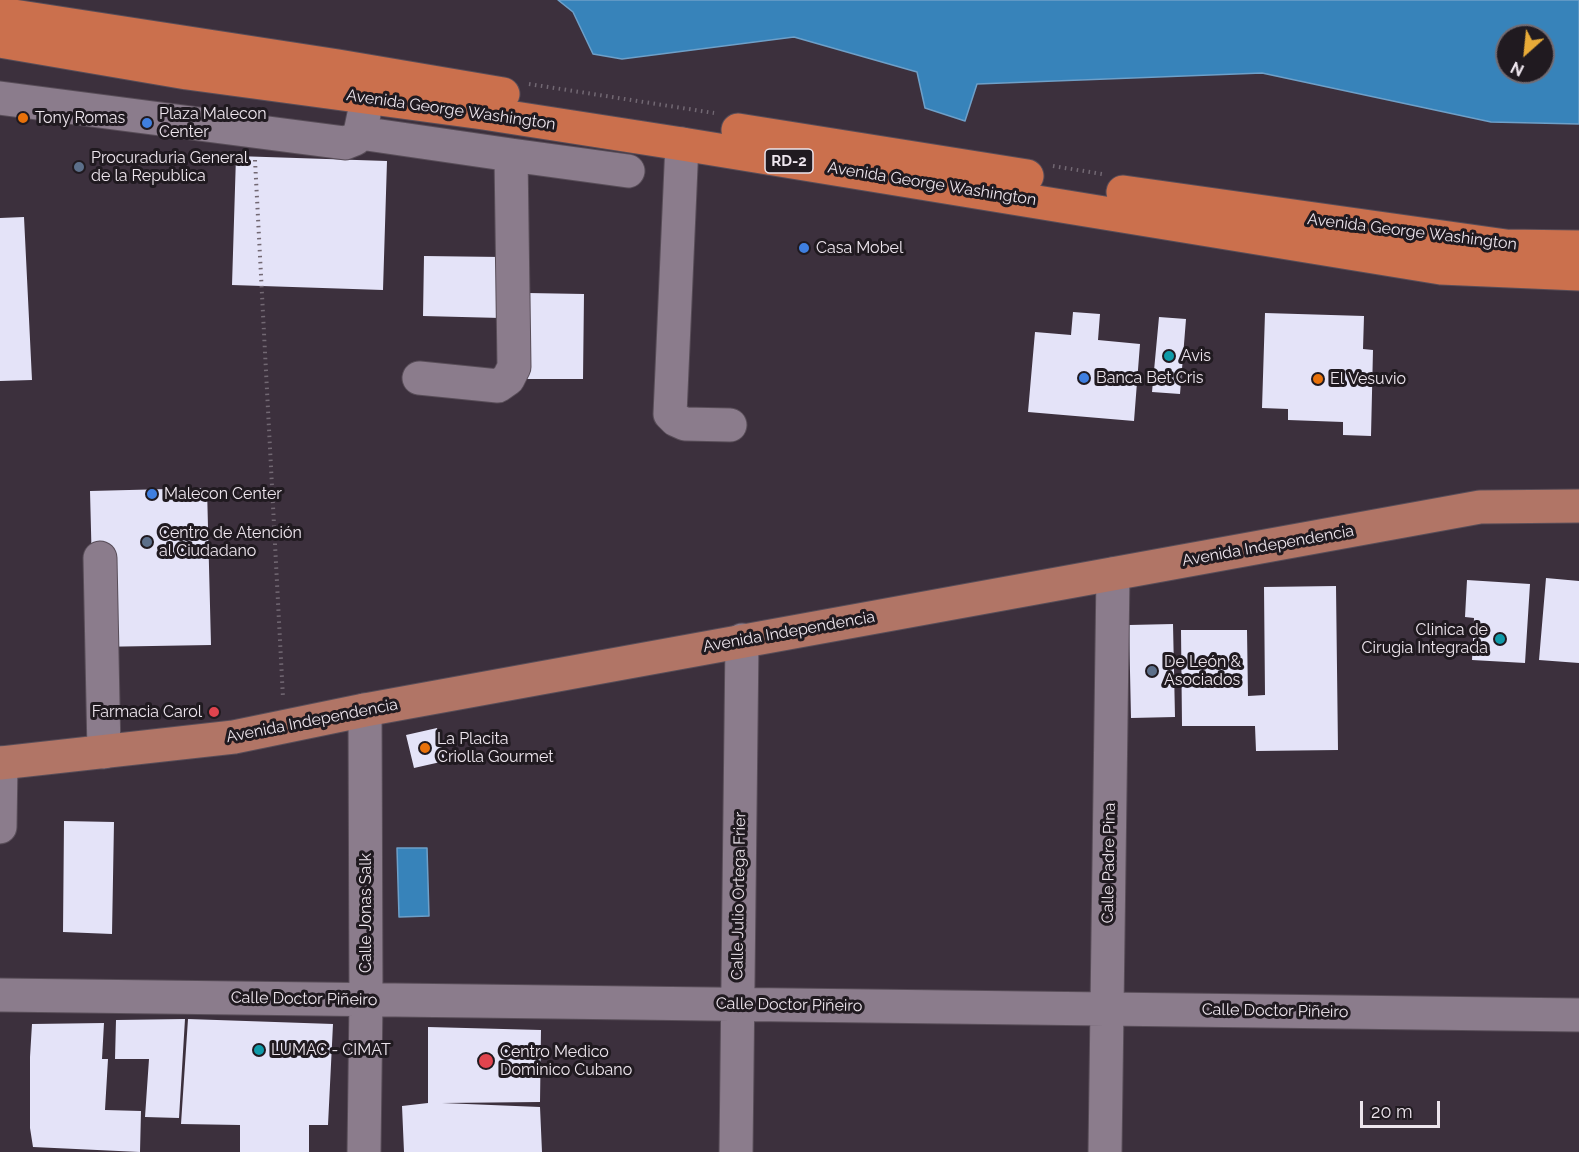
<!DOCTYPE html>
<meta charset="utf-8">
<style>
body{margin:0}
#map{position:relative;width:1579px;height:1152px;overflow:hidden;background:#3c303d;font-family:Raleway,sans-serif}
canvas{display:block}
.north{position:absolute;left:1495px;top:24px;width:60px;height:60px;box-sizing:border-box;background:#201a20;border:2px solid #726b72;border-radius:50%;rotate:207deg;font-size:16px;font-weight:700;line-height:24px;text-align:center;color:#ede5ed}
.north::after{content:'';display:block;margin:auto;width:21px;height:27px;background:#e9ab38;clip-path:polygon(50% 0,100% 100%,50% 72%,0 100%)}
.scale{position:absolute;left:1360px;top:1101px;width:80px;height:27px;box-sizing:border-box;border:3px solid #ede5ed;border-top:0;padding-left:8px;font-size:18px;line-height:21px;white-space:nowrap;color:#ede5ed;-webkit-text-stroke:4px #201a20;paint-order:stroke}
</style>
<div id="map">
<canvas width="1579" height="1152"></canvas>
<div class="north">N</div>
<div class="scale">20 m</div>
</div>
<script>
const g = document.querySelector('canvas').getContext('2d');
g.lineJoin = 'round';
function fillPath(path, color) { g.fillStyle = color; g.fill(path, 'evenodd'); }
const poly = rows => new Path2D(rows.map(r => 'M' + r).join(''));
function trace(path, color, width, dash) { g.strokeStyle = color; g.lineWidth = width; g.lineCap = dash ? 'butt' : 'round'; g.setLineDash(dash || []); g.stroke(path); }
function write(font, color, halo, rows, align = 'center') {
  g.font = font + ' Raleway,sans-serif'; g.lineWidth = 6; g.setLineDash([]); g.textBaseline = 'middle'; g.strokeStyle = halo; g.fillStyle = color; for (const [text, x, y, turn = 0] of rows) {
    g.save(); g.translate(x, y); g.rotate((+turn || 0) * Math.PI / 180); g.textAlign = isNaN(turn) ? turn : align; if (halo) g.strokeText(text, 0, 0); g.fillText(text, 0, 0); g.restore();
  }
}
const water = poly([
 [558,0,1579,0,1579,124,1491,122,1262,73,977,84,965,121,925,108,917,72,794,37,622,59,593,54,573,12,558,0],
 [1507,36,1543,36,1543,72,1507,72,1507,36],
 [397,848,427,848,429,916,399,917,397,848]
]);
fillPath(water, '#3783ba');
trace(water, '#6ea0c9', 1.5);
fillPath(poly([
 [236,156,387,161,383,290,232,285],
 [24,217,32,380,0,381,0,218],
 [424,256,502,257,501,318,423,316],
 [528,293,584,294,583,379,527,379],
 [1073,312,1100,314,1098,340,1140,344,1134,421,1028,412,1035,332,1071,335],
 [1265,313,1364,316,1363,349,1373,350,1371,436,1343,435,1343,422,1288,420,1288,409,1262,408],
 [1159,317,1186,319,1180,394,1152,392],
 [207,488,211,645,94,647,90,491],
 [1546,578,1579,581,1579,663,1539,660],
 [1467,580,1530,584,1525,663,1472,660,1474,618,1465,617],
 [1336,586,1338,750,1256,751,1255,726,1182,726,1181,630,1247,630,1248,696,1265,695,1264,587],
 [1173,624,1175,717,1131,718,1129,625],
 [437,728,445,761,414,768,406,735],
 [64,821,114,822,112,934,63,932],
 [185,1019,179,1118,145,1117,149,1059,115,1059,116,1020],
 [188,1019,333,1024,328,1125,309,1125,309,1152,240,1152,240,1125,181,1124],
 [104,1023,102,1059,108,1059,105,1110,141,1111,140,1152,33,1147,30,1128,30,1057,32,1024],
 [428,1027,541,1030,540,1102,442,1103,540,1107,542,1152,404,1152,402,1106,428,1103]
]), '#e4e3f8');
const minor = poly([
 [0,98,345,143,355,139,360,133,364,114],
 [360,133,511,155,514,367,508,379,498,386,419,378],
 [682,144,670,414,676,420,685,424,730,425],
 [511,155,628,171],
 [100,558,104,752],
 [0,827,1,763],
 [0,995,1579,1015],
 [364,1152,366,1000,365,710],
 [736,1152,742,640],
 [1105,1152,1113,574]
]);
const major = poly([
 [0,763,234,737,365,710,1480,507,1579,506]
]);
const highway = poly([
 [0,14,338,66,503,94],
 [0,41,187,73,483,113,682,144,1441,268,1579,274],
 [738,130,1027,176],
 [1123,192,1506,246,1579,247]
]);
trace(minor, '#584d58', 35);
trace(major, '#584d58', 35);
trace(highway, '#584d58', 35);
trace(poly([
 [529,84,714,113],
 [255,160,283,698],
 [1053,166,1102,174]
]), '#726873', 4, [1.5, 4.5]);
trace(minor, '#8b7c8c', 33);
trace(major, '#b17566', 33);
trace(highway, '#cb704d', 33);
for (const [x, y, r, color] of [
 [23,118,6,"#e8710a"],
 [147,123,6,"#3f7fe0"],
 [79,167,6,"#5c6f8a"],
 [804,248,6,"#3f7fe0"],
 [1169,356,6,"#0f9aa8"],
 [1084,378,6,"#3f7fe0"],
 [1318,379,6,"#e8710a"],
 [152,494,6,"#3f7fe0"],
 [147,542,6,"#5c6f8a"],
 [1500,639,6,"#0f9aa8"],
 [1152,671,6,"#5c6f8a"],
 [214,712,6,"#e0444e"],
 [425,748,6,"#e8710a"],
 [259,1050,6,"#0f9aa8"],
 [486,1061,8,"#e0444e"]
]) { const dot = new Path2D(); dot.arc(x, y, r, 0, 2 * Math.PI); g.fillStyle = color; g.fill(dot); trace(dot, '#201a20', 2); }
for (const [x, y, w] of [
 [789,161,48]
]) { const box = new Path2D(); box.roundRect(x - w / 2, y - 12, w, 24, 4.5); g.fillStyle = '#201a20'; g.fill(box); trace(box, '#ede5ed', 1.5); }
write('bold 15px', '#ede5ed', null, [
 ["RD-2",789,161]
]);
write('16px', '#ede5ed', '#201a20', [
 ["Avenida George Washington",451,110,8],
 ["Avenida George Washington",932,184,9],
 ["Avenida George Washington",1412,232,7],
 ["Avenida Independencia",1268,546,-10],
 ["Avenida Independencia",789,632,-10],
 ["Avenida Independencia",312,721,-11],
 ["Calle Padre Pina",1109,863,-89],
 ["Calle Julio Ortega Frier",739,896,-89],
 ["Calle Jonas Salk",366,913,-90],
 ["Calle Doctor Piñeiro",304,999,1],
 ["Calle Doctor Piñeiro",789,1005,1],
 ["Calle Doctor Piñeiro",1275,1011,1]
]);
write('16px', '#ede5ed', '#201a20', [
 ["Plaza Malecon",159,114],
 ["Center",159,132],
 ["Tony Romas",35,118],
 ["Procuraduria General",91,158],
 ["de la Republica",91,176],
 ["Casa Mobel",816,248],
 ["Avis",1181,356],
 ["Banca Bet Cris",1096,378],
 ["El Vesuvio",1330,379],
 ["Malecon Center",164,494],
 ["Centro de Atención",159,533],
 ["al Ciudadano",159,551],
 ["Clinica de",1488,630,"right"],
 ["Cirugia Integrada",1488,648,"right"],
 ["De León &",1164,662],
 ["Asociados",1164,680],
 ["Farmacia Carol",202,712,"right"],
 ["La Placita",437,739],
 ["Criolla Gourmet",437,757],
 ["LUMAC - CIMAT",271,1050],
 ["Centro Medico",500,1052],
 ["Dominico Cubano",500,1070]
], 'left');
</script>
